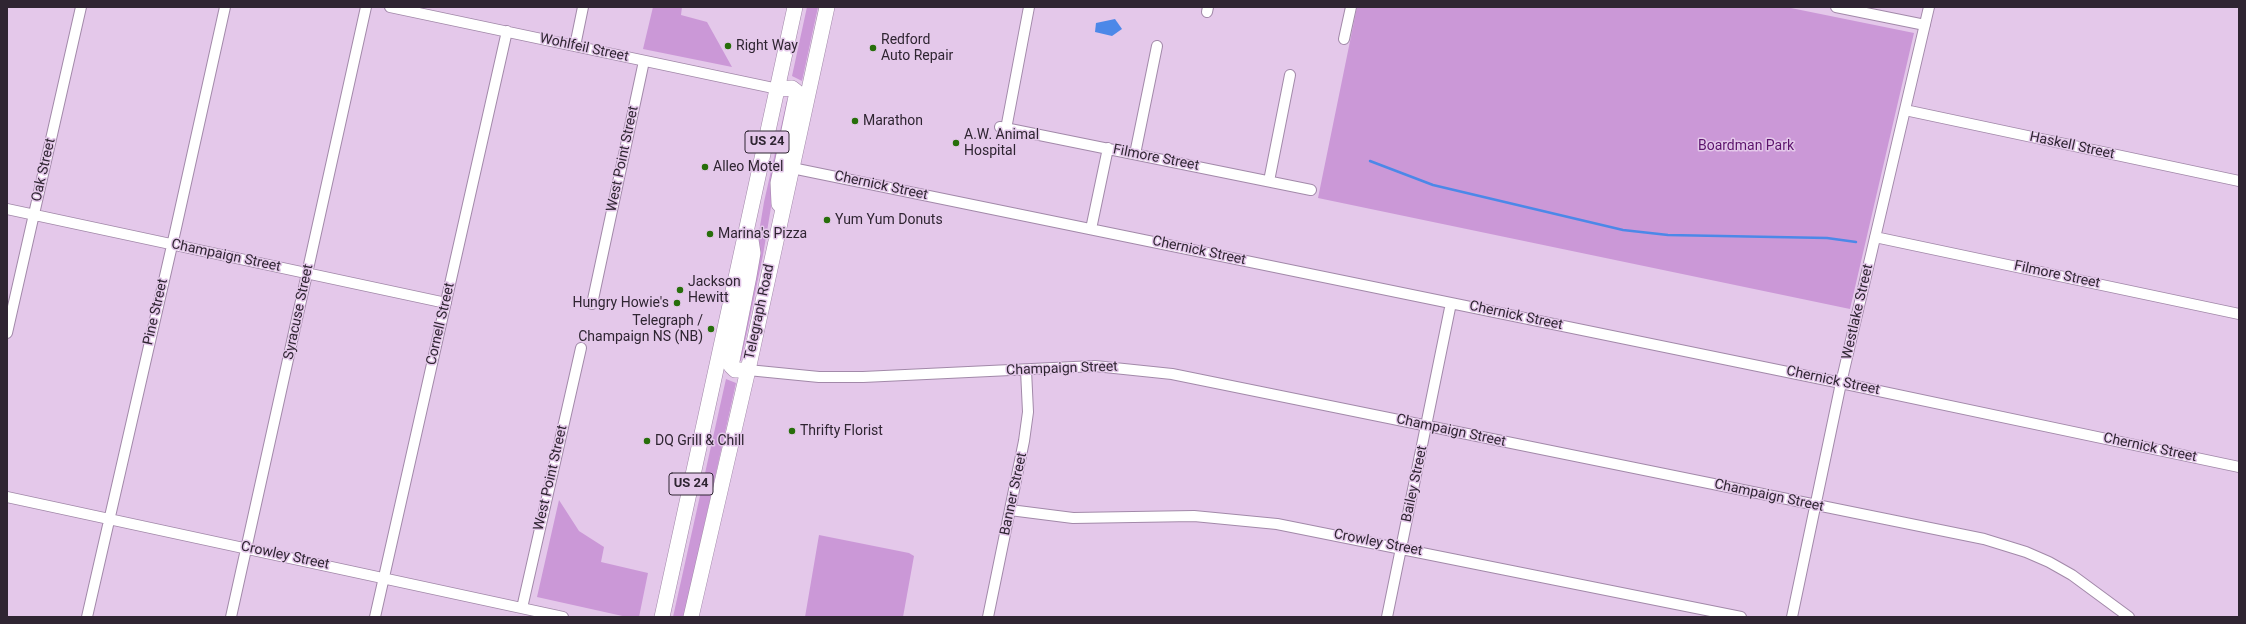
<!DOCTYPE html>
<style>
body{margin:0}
#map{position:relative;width:2246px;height:624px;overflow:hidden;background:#e4c8ea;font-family:Roboto,sans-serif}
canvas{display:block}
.frame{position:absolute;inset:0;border:8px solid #2f2532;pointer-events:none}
</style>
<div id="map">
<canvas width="2246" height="624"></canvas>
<div class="frame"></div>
</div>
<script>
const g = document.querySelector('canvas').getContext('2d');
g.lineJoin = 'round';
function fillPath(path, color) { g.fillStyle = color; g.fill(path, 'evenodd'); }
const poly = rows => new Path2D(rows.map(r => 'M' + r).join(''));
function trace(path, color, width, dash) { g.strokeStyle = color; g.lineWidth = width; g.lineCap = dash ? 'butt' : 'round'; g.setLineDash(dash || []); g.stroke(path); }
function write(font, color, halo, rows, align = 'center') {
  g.font = font + ' Roboto,sans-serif'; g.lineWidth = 3; g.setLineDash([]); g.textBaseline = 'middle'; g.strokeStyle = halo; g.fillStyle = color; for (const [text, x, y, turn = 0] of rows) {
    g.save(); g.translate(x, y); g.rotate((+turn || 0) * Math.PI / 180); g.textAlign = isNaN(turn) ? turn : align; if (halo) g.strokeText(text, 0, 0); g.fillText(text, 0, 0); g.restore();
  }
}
fillPath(poly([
 [653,7,682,7,681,15,707,22,732,67,643,49],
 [807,7,818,7,802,81,792,76],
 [1357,7,1786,7,1914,33,1850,309,1318,198],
 [787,100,789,100,763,255,741,361,738,360,764,202],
 [726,379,736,383,684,617,673,617],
 [559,500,579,531,604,547,601,562,648,573,639,617,627,617,537,597],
 [819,535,909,553,914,556,903,617,805,617]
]), '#cb98d7');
fillPath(poly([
 [1115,19,1122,29,1112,36,1095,32,1096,23]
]), '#4c88e8');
trace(poly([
 [1370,161,1433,185,1623,230,1668,235,1827,238,1856,242]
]), '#4c88e8', 2.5);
const street = poly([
 [390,7,778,89],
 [1836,7,1925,25],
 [1207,12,1208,7],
 [1344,39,1351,7],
 [575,46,583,7],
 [1905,110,2239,181],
 [1000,127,1311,190],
 [1006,129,1029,7],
 [1135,154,1157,46],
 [792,168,1841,383,2239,467],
 [1269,181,1290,75],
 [7,209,446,303],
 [1091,229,1108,148],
 [1875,237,2239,314],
 [592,304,644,61],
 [7,333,81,7],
 [748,370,819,377,863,377,1095,366,1172,374,1984,539,2026,552,2049,562,2072,575,2129,617],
 [7,497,563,617],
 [1010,510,1073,518,1194,516,1277,524,1741,617],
 [522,608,581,348],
 [87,617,176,228,225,7],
 [231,617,366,7],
 [375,617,507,31],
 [988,617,1024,441,1028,412,1026,370],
 [1387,617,1451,303],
 [1792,617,1841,383,1929,7]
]);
const primary = poly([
 [778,89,792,88,797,92,778,183,779,204],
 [748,370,735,370,731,366,749,276,753,253,751,240],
 [662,617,795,7],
 [691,617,748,370,827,7]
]);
trace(street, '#a289a9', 12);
trace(primary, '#a289a9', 16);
trace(street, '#fff', 10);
trace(primary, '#fff', 15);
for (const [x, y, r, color] of [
 [728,46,4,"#276e0b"],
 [873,48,4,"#276e0b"],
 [855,121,4,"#276e0b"],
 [956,143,4,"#276e0b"],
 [705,167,4,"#276e0b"],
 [827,220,4,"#276e0b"],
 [710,234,4,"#276e0b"],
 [680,290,4,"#276e0b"],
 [677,303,4,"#276e0b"],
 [711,329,4,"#276e0b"],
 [792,431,4,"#276e0b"],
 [647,441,4,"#276e0b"]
]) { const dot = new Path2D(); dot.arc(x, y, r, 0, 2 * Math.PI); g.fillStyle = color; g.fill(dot); trace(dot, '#e4c8ea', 1.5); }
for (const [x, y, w] of [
 [767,142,44],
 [691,484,44]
]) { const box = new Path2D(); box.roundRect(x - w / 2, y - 11, w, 22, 3); g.fillStyle = '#e4c8ea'; g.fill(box); trace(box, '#2f2532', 1); }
write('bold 13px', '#2f2532', null, [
 ["US 24",767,142],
 ["US 24",691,484]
]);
write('14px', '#2f2532', '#e4c8ea', [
 ["Redford",881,40],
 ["Auto Repair",881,56],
 ["Right Way",736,46],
 ["Marathon",863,121],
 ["A.W. Animal",964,135],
 ["Hospital",964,151],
 ["Alleo Motel",713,167],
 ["Yum Yum Donuts",835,220],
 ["Marina's Pizza",718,234],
 ["Jackson",688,282],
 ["Hewitt",688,298],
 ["Hungry Howie's",669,303,"right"],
 ["Telegraph /",703,321,"right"],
 ["Champaign NS (NB)",703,337,"right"],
 ["Thrifty Florist",800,431],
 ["DQ Grill & Chill",655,441]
], 'left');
write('14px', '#2f2532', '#e4c8ea', [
 ["Wohlfeil Street",584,48,12],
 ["Haskell Street",2072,146,12],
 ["Filmore Street",1156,158,11],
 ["West Point Street",623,159,-78],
 ["Oak Street",44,170,-77],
 ["Chernick Street",881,186,12],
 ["Chernick Street",1199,251,12],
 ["Champaign Street",226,256,12],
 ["Filmore Street",2057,275,12],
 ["Pine Street",156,312,-77],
 ["Syracuse Street",299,312,-78],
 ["Telegraph Road",760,312,-78],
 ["Westlake Street",1858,312,-77],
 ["Chernick Street",1516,316,12],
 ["Cornell Street",441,324,-77],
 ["Champaign Street",1062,369,-2],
 ["Chernick Street",1833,381,12],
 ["Champaign Street",1451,431,12],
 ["Chernick Street",2150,448,12],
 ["West Point Street",551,478,-77],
 ["Bailey Street",1415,484,-78],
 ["Banner Street",1014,494,-78],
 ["Champaign Street",1769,496,12],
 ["Crowley Street",1378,543,11],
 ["Crowley Street",285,556,12]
]);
write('14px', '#5c136c', '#e4c8ea', [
 ["Boardman Park",1746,146]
]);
</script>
